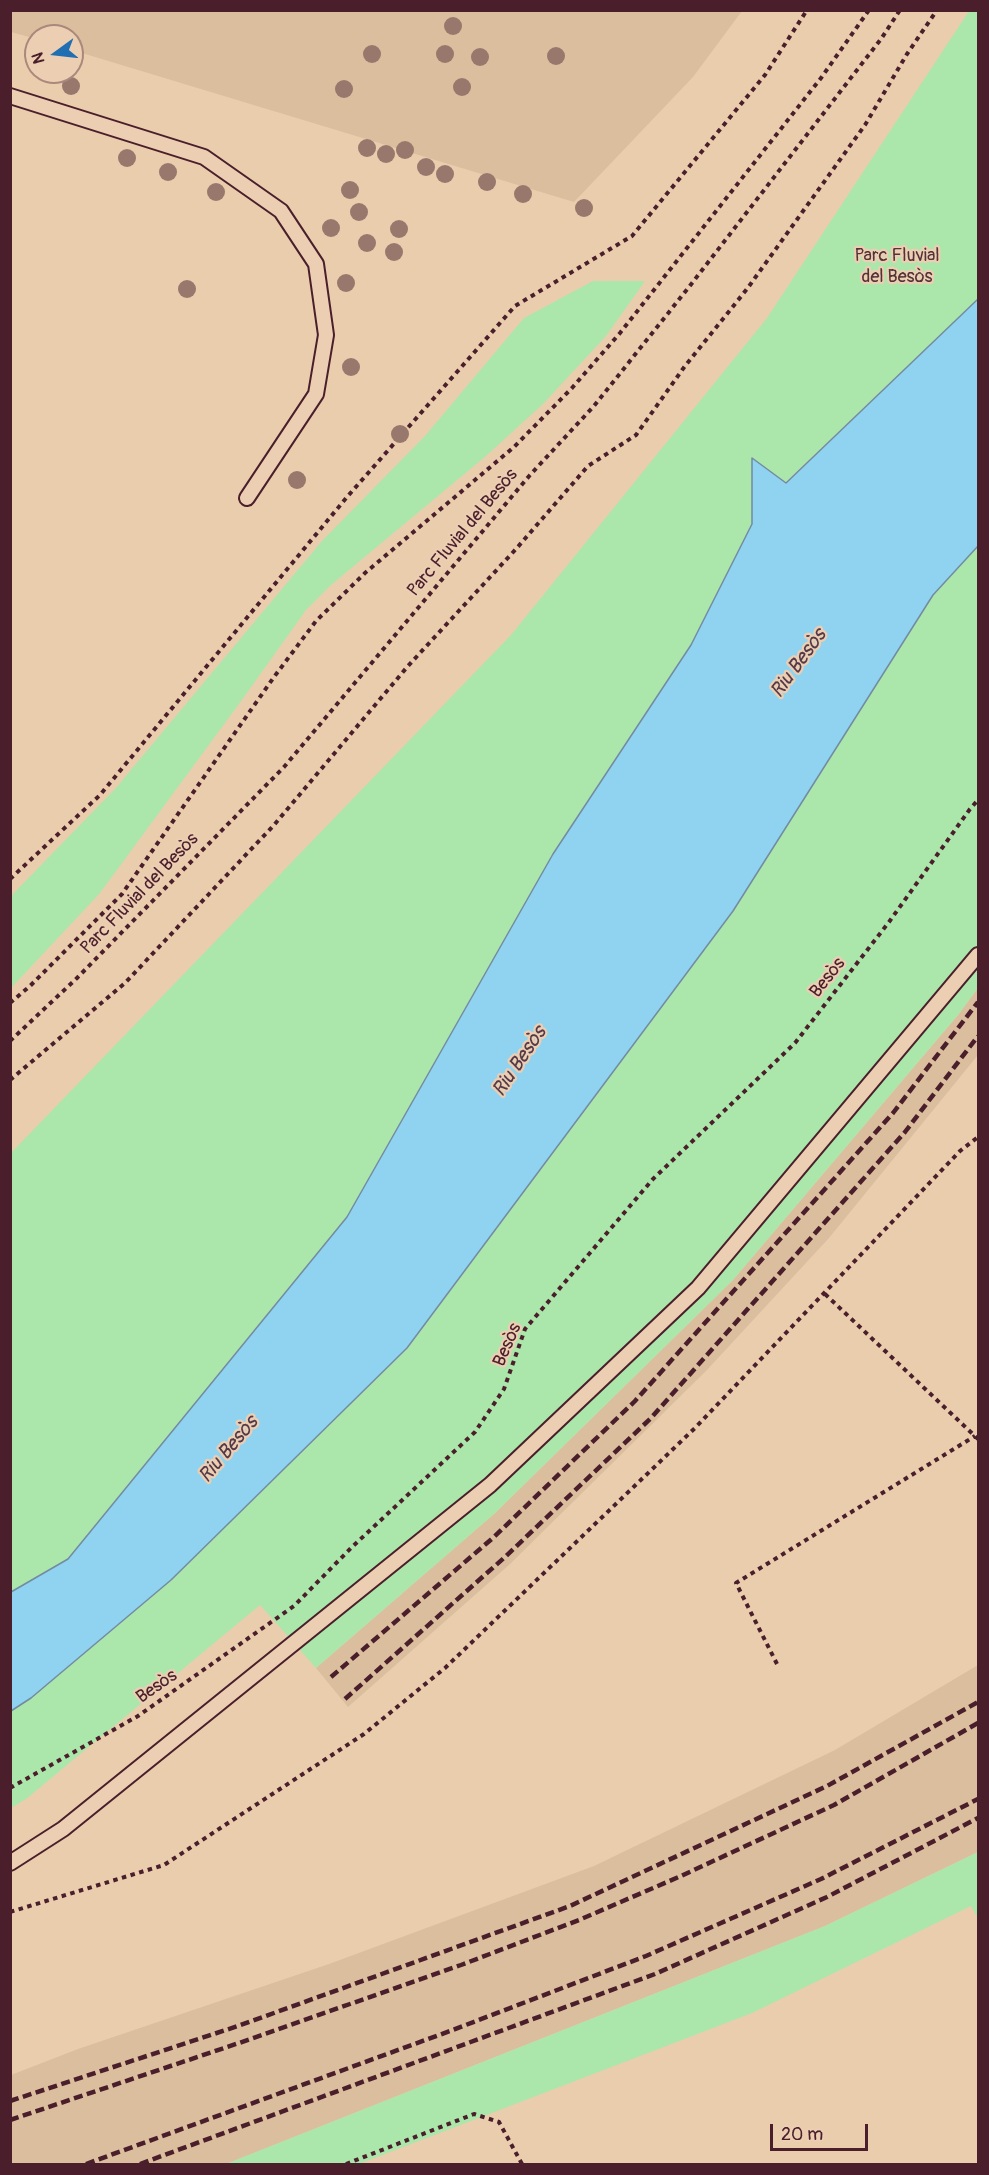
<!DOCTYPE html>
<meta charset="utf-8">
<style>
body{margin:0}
#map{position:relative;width:989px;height:2175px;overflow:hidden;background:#eacdad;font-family:Pangolin,sans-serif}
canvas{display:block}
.frame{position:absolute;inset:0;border:12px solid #4a1f2b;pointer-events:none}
.north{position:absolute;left:24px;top:24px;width:60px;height:60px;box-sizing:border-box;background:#ecceb2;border:2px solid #ab887c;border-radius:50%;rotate:255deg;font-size:16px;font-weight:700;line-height:24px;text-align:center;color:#4a1f2b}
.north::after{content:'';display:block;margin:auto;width:21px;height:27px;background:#1f6fb2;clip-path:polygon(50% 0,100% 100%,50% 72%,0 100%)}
.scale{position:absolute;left:770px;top:2124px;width:98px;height:27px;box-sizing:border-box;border:3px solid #4a1f2b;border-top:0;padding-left:8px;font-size:18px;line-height:21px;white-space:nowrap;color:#4a1f2b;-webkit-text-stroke:4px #ecceb2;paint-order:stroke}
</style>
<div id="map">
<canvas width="989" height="2175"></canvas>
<div class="frame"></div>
<div class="north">N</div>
<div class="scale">20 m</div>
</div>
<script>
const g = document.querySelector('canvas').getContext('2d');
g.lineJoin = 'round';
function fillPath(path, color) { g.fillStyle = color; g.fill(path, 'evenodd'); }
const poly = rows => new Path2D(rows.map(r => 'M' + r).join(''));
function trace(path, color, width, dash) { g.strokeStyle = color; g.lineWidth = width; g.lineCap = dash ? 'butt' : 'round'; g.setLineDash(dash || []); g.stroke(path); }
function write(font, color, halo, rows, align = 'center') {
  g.font = font + ' Pangolin,sans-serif'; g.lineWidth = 4.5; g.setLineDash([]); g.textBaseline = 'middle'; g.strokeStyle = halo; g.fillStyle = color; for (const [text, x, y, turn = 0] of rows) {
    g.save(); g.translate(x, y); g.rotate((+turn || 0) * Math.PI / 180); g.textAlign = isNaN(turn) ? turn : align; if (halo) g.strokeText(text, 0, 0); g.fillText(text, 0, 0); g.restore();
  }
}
fillPath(poly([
 [10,11,11,10,742,11,693,77,574,202,72,50,72,36,36,36,36,39,11,32],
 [978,988,978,1055,829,1238,706,1371,510,1564,348,1707,316,1668,494,1514,733,1280,958,1015],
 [978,1665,978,1852,825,1926,226,2164,11,2164,11,2075,78,2049,329,1964,594,1866,835,1750]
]), '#dbbe9e');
fillPath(poly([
 [969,11,978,11,978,299,785,483,752,458,752,524,691,645,553,854,347,1217,68,1559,11,1592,10,1154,511,635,767,318],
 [593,281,645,281,606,336,543,404,486,456,331,585,306,610,244,697,100,893,11,988,11,896,115,789,322,541,425,436,524,318],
 [978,546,978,988,958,1015,733,1280,494,1514,316,1668,260,1605,26,1799,11,1808,11,1711,31,1698,171,1580,407,1348,733,911,933,595],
 [978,1852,978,1919,971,1906,752,2013,359,2164,226,2164,825,1926]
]), '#abe6ab');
const water = poly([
 [978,299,978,546,933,595,733,911,407,1348,171,1580,31,1698,11,1711,11,1592,68,1559,347,1217,553,854,691,645,752,524,752,458,786,483,978,299]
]);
fillPath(water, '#8fd3f1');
trace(water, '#738ba2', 1.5);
const service = poly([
 [10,96,204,157,281,211,316,264,326,335,316,394,247,498],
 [10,1863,63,1829,490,1485,698,1288,978,955]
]);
trace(service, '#4a1f2b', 18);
trace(poly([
 [10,879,100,795,347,497,515,306,632,236,765,75,807,10],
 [10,1003,30,986,122,894,274,677,316,621,365,573,514,447,572,388,620,333,821,78,869,10],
 [10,1041,77,978,284,767,530,475,594,406,689,287,881,39,900,10],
 [10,1080,125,983,274,825,408,666,516,549,588,466,636,435,685,366,747,289,865,125,907,54,937,10],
 [825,1294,978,1439],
 [777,1664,736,1583,975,1436],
 [10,1788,138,1716,294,1606,351,1548,475,1432,504,1389,525,1329,653,1179,795,1043,889,922,970,809,978,800],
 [10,1912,164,1865,364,1734,445,1668,695,1428,960,1151,978,1137],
 [346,2164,474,2114,499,2122,522,2164]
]), '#4a1f2b', 4, [4.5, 4.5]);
trace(service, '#ecceb2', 14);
trace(poly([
 [331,1677,494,1537,635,1401,893,1113,978,1002],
 [345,1699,505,1557,651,1418,905,1132,978,1036],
 [10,2101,238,2026,570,1906,827,1786,978,1702],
 [10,2120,239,2043,461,1965,579,1920,681,1876,834,1805,978,1723],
 [86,2164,450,2031,646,1956,821,1879,978,1799],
 [140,2164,655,1974,827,1897,978,1818]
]), '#4a1f2b', 4.5, [9, 4.5]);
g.fillStyle = '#98786d';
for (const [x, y] of [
 [453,26],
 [372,54],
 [445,54],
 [556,56],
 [480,57],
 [71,86],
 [462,87],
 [344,89],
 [367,148],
 [405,150],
 [386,154],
 [127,158],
 [426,167],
 [168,172],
 [445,174],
 [487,182],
 [350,190],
 [216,192],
 [523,194],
 [584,208],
 [359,212],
 [331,228],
 [399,229],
 [367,243],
 [394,252],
 [346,283],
 [187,289],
 [351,367],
 [400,434],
 [297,480]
]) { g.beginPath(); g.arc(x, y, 9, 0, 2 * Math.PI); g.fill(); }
write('18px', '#543338', '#ecceb2', [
 ["Parc Fluvial",897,256],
 ["del Besòs",897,277]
]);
write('18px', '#4a1f2b', '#ecceb2', [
 ["Parc Fluvial del Besòs",463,533,-50],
 ["Parc Fluvial del Besòs",140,894,-46],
 ["Besòs",828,978,-52],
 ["Besòs",508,1345,-67],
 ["Besòs",157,1687,-35]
]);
write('italic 20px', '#543a49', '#ecceb2', [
 ["Riu Besòs",799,664,-54],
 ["Riu Besòs",520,1062,-56],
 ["Riu Besòs",229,1450,-50]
]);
</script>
